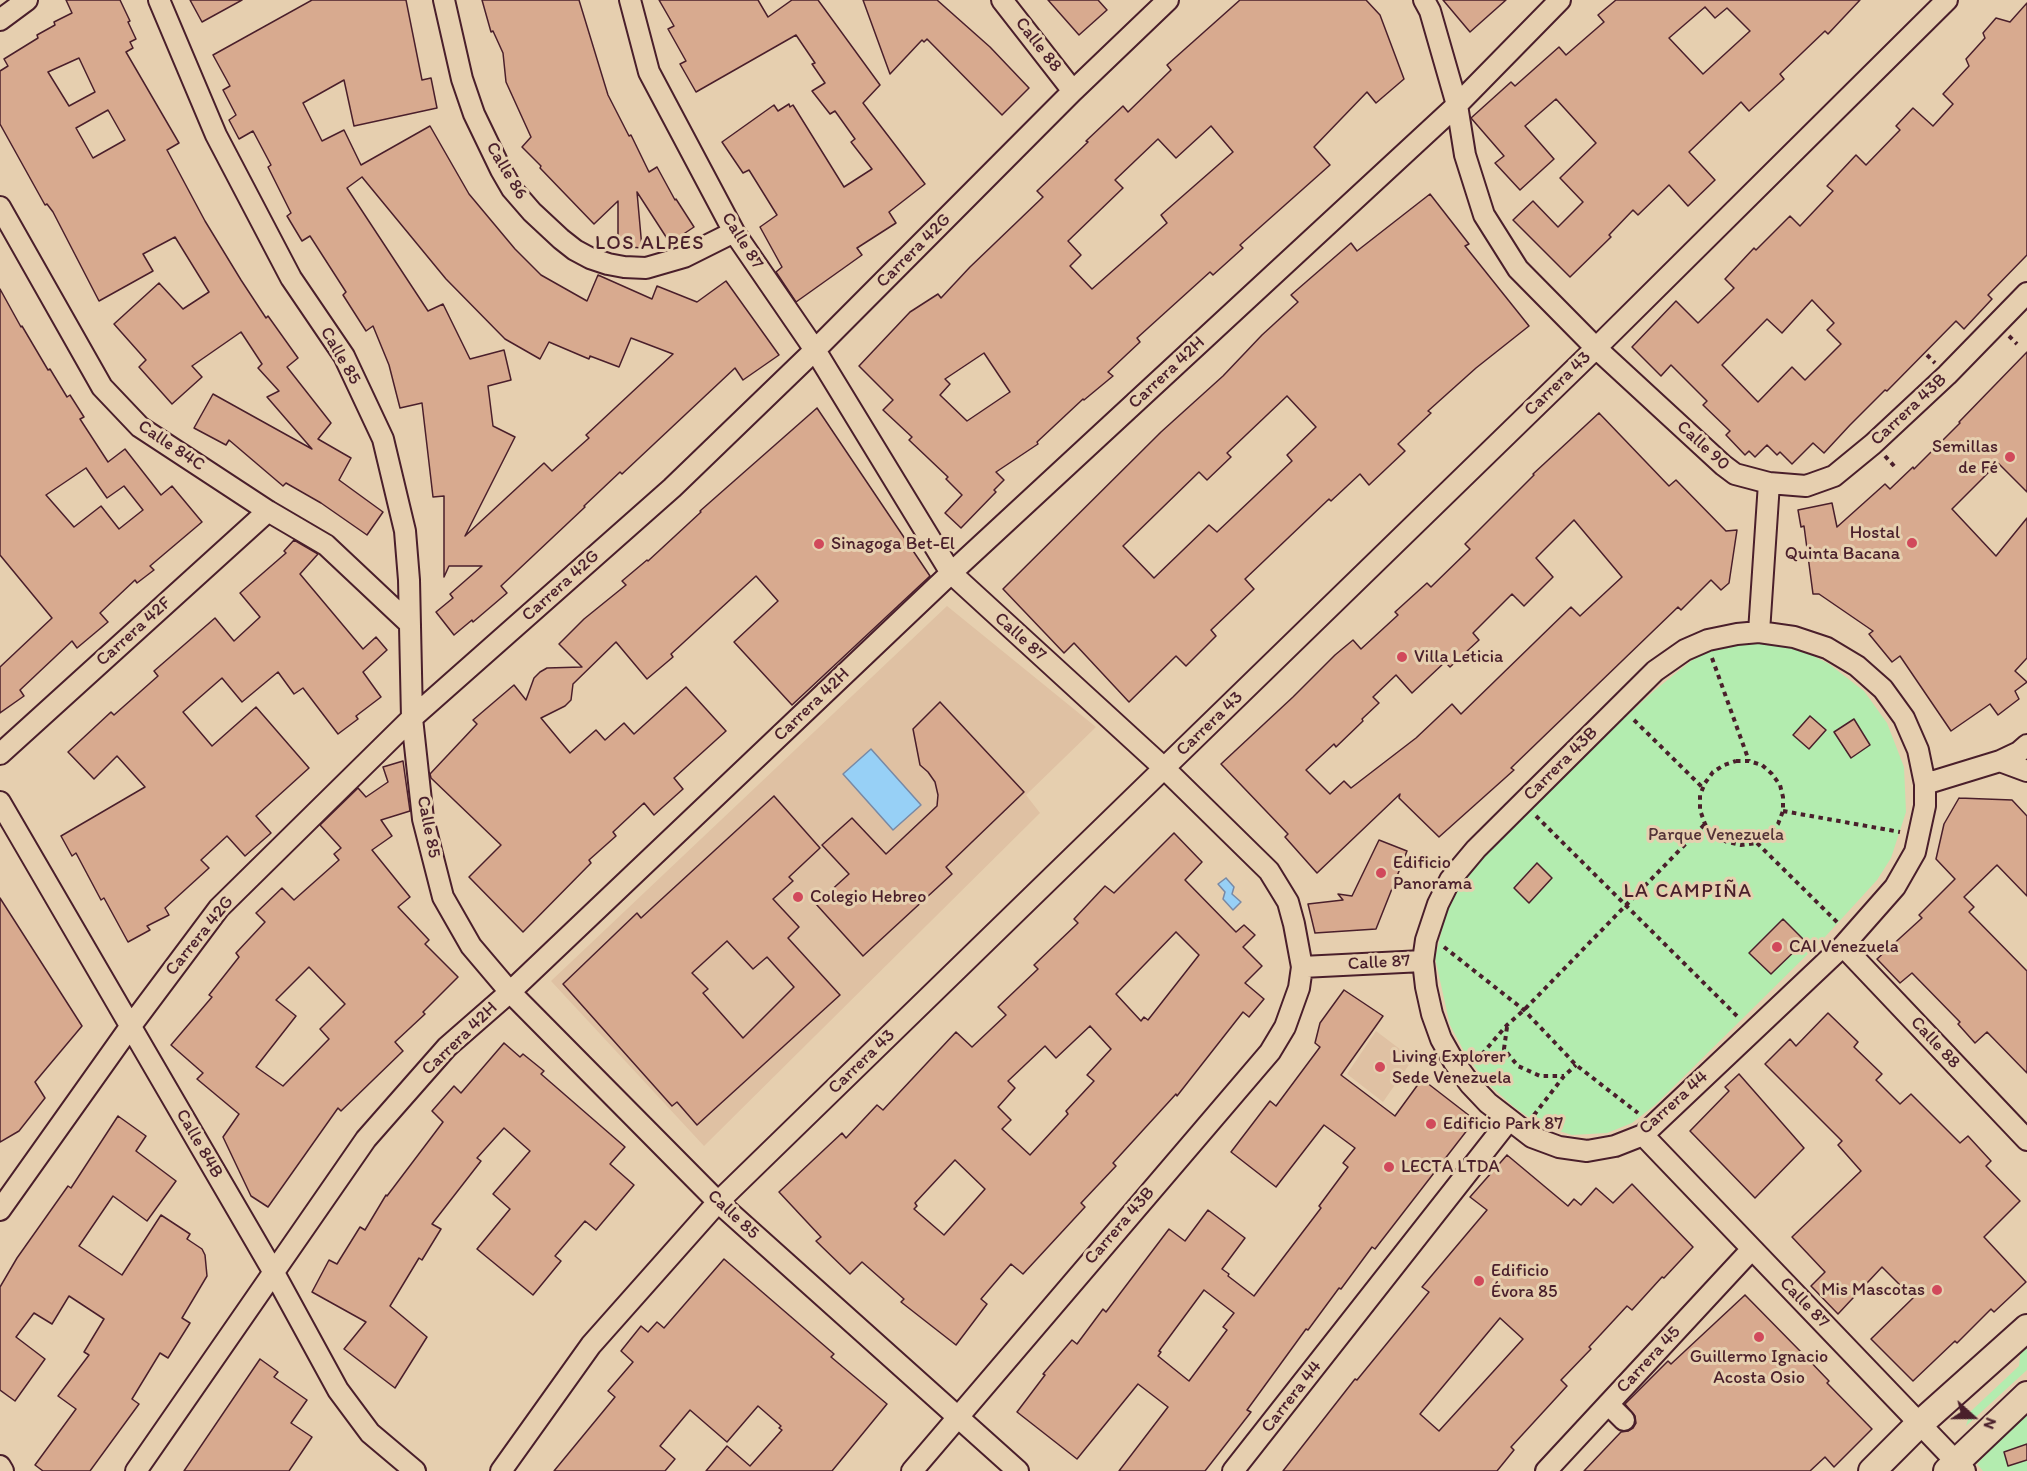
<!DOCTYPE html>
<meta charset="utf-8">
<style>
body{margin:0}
#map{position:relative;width:2027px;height:1471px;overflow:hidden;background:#e6cfaf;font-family:Itim,sans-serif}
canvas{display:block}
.north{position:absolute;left:1943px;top:1387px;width:60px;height:60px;-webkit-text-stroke:4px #e6cfaf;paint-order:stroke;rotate:111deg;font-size:16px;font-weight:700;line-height:24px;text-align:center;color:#4a1f2b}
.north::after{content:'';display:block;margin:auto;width:21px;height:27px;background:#4a1f2b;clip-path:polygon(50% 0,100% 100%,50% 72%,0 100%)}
</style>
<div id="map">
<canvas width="2027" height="1471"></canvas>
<div class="north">N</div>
</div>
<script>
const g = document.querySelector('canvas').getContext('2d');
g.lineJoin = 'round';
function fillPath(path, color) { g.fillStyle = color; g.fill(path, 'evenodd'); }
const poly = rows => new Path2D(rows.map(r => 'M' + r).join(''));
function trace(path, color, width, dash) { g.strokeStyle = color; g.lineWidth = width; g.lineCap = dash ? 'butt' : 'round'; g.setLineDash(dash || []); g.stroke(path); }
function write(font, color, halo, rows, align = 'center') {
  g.font = font + ' Itim,sans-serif'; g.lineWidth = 6; g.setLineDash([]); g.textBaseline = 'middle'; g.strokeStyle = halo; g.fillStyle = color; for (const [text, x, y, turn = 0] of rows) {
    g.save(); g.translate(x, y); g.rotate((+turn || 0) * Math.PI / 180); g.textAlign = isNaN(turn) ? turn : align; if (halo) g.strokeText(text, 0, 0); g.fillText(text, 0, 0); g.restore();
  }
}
fillPath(poly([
 [947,606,1096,727,1026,795,1040,813,704,1146,551,981],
 [1376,1031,1413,1059,1383,1102,1347,1074]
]), '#dfc1a3');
fillPath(poly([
 [1761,642,1788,647,1810,654,1829,664,1864,691,1887,723,1904,767,1906,812,1891,858,1877,880,1824,938,1655,1105,1632,1123,1607,1133,1572,1135,1540,1125,1514,1107,1487,1083,1466,1055,1450,1025,1435,958,1449,901,1471,869,1497,841,1608,733,1655,690,1691,661,1709,651,1733,644],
 [2027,1341,2027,1370,1966,1426,1970,1412,2019,1366,2021,1347],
 [2027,1411,2027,1471,1983,1471,1977,1464]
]), '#b3ecaf');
const water = poly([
 [871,749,921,805,893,830,843,774,871,749],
 [1226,878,1234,887,1232,894,1241,902,1233,910,1223,899,1225,892,1218,884,1226,878]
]);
fillPath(water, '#97d0f6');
trace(water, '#7889a5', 1.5);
const building = poly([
 [66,0,120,0,130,21,128,22,136,39,130,42,133,48,126,52,179,143,167,150,205,221,241,280,266,318,268,316,298,358,287,367,331,423,318,439,351,458,339,480,383,512,367,535,321,503,286,483,283,486,229,440,226,445,194,428,213,394,312,449,267,397,279,391,258,368,262,364,241,332,192,366,202,377,172,404,139,367,146,360,114,324,159,283,183,309,209,292,175,237,143,254,153,271,99,301,53,212,47,204,45,205,0,124,0,71,8,66,4,59,38,38,37,35,55,25,54,22,72,13,66,0],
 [79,58,95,92,69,106,48,72,79,58],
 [108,110,125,140,93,158,76,128,108,110],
 [190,0,242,0,202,22,190,0],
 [312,0,406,0,422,80,431,78,437,108,354,126,344,80,303,103,322,141,344,130,361,165,430,126,469,194,515,249,541,275,587,301,598,275,652,299,657,286,697,302,726,281,779,355,743,380,735,368,622,474,620,472,584,506,585,507,501,586,507,593,473,622,472,620,454,635,436,612,453,598,450,594,482,566,449,566,444,577,444,496,433,497,422,403,400,408,389,365,373,326,366,331,343,295,346,292,310,236,302,241,287,216,291,213,268,167,271,165,253,131,239,139,229,120,236,115,223,90,230,86,213,55,312,0],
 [362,177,446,279,505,339,540,359,549,342,589,359,590,356,619,367,631,338,673,354,586,435,589,438,552,471,544,463,465,536,515,437,493,426,488,386,511,380,504,350,470,359,443,304,428,311,347,188,362,177],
 [482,0,579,0,608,95,629,136,631,135,649,172,657,167,675,200,676,199,694,227,670,243,637,192,642,248,618,246,618,201,594,224,540,168,541,166,522,147,531,137,506,82,503,53,493,31,491,32,482,0],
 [659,0,758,0,768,17,792,0,818,0,880,85,863,103,925,184,889,212,896,223,857,248,862,255,796,302,776,272,782,267,760,227,777,215,749,170,743,173,722,142,774,105,778,111,789,104,790,107,793,105,844,187,872,169,851,142,855,139,835,111,830,114,812,91,825,83,812,64,815,63,796,35,696,92,680,64,686,61,668,29,674,26,659,0],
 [863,0,937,0,990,47,1029,88,1002,115,927,39,924,42,922,40,890,74,863,0],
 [1048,0,1098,0,1107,10,1079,35,1048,0],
 [1240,0,1366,0,1380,15,1404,79,1376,103,1367,92,1314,147,1330,165,1240,245,1243,248,1213,275,1210,272,1137,338,1140,342,1108,372,1113,376,1084,400,1083,399,1037,442,1038,444,996,472,1004,480,994,490,996,492,961,528,945,513,962,495,946,479,948,477,909,440,912,437,883,410,893,400,859,366,910,312,938,294,941,298,970,267,1043,197,1037,191,1088,142,1086,141,1123,106,1128,112,1171,70,1167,65,1240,0],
 [1211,126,1233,152,1161,215,1167,223,1092,289,1070,266,1081,255,1068,241,1123,188,1115,180,1158,139,1176,158,1211,126],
 [984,353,1010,392,967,421,940,395,950,384,945,379,984,353],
 [1443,0,1506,0,1470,32,1443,0],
 [1616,0,1860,0,1828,34,1825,31,1780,74,1784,79,1749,111,1741,102,1689,152,1715,180,1688,206,1669,185,1638,215,1633,210,1609,235,1611,237,1570,277,1513,220,1533,201,1558,227,1583,202,1560,178,1596,143,1556,99,1525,126,1554,159,1520,190,1495,163,1504,156,1471,118,1511,82,1515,86,1559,47,1566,55,1604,22,1598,15,1616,0],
 [1705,7,1715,18,1727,8,1750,31,1703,74,1669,38,1705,7],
 [2027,3,2027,255,1988,295,1992,299,1964,329,1956,321,1887,391,1885,390,1850,425,1824,453,1813,443,1792,464,1780,452,1777,455,1767,445,1755,457,1749,451,1745,455,1726,435,1730,431,1703,405,1707,401,1671,365,1661,376,1632,347,1676,301,1698,323,1734,288,1725,279,1754,248,1756,250,1790,216,1800,226,1833,191,1827,186,1856,155,1866,165,1900,130,1896,126,1913,108,1933,126,1953,104,1943,94,1969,66,1966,59,1985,38,1983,33,1996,18,2010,22,2027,3],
 [1812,300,1834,323,1827,330,1841,344,1805,380,1792,367,1758,402,1722,365,1767,319,1782,333,1812,300],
 [1430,194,1469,244,1465,246,1529,326,1476,368,1428,411,1431,413,1398,444,1405,451,1369,485,1360,474,1331,501,1329,499,1245,579,1254,589,1211,630,1216,636,1186,666,1176,656,1129,702,1074,643,1064,653,1003,589,1161,432,1223,376,1262,335,1298,302,1291,295,1351,243,1357,251,1430,194],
 [1287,396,1316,427,1287,455,1292,461,1217,532,1209,525,1154,578,1123,546,1199,472,1207,480,1231,457,1227,453,1287,396],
 [0,289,21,327,22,326,48,370,50,369,67,397,70,395,84,417,80,419,108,462,125,449,161,495,172,486,202,522,150,566,154,570,137,583,135,580,100,613,108,622,77,648,72,641,20,690,24,696,0,713,0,667,52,618,0,555,0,289],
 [86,468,107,498,124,486,143,510,119,529,101,506,74,527,46,495,86,468],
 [2027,352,2027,492,1998,463,1952,509,1996,556,2027,518,2027,658,2015,671,2027,682,2015,691,2019,699,1998,715,1990,704,1951,731,1900,656,1892,662,1869,634,1873,631,1819,594,1813,594,1804,526,1801,527,1798,510,1832,503,1837,527,1885,484,1890,489,1913,467,1914,469,1960,423,1959,422,2027,352],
 [817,408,930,576,792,705,734,642,778,601,756,576,671,654,673,657,647,679,616,642,573,684,571,700,565,706,541,718,570,753,596,730,605,740,624,723,634,734,686,687,726,731,674,778,683,789,654,815,644,803,613,832,616,836,589,860,591,863,523,932,469,877,501,845,431,778,430,774,477,724,473,720,514,685,526,700,534,678,540,672,547,668,582,667,559,644,584,619,626,585,622,581,647,560,648,561,701,512,700,511,817,408],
 [1599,413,1669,486,1676,480,1726,531,1737,530,1729,583,1721,590,1711,580,1681,610,1678,607,1511,768,1514,770,1439,837,1399,798,1400,794,1317,873,1285,837,1288,834,1221,764,1293,697,1335,655,1353,640,1361,649,1398,615,1395,612,1427,583,1431,587,1470,549,1465,544,1534,475,1533,474,1599,413],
 [1574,520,1622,577,1580,616,1571,607,1461,714,1452,704,1416,738,1351,788,1344,781,1330,794,1306,770,1334,744,1336,747,1363,721,1362,719,1379,703,1373,697,1396,675,1412,693,1445,662,1450,667,1479,640,1473,633,1512,594,1524,606,1553,577,1536,558,1574,520],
 [294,540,318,554,300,574,363,649,376,637,387,650,363,672,381,697,356,716,358,719,338,734,303,688,294,694,278,672,242,702,222,678,183,712,212,746,256,707,309,768,256,816,271,833,245,856,227,836,201,860,209,868,165,908,169,915,147,926,150,930,128,942,104,898,101,900,76,853,72,856,61,836,145,787,117,756,94,779,68,752,111,712,114,715,158,676,154,671,215,618,234,641,260,617,240,593,286,553,284,551,294,540],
 [940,702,1024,792,946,867,952,874,863,956,816,904,849,874,822,845,852,818,886,854,937,806,938,795,935,782,928,772,920,765,913,729,940,702],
 [1810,716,1826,730,1809,749,1793,735,1810,716],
 [1854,719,1870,745,1851,758,1834,732,1854,719],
 [403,761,410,811,381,820,392,836,372,850,410,897,398,907,429,940,425,944,458,977,423,1012,425,1014,395,1042,403,1051,341,1111,338,1108,268,1207,251,1196,223,1137,239,1114,197,1079,203,1073,171,1045,212,997,209,995,239,957,236,953,265,922,256,913,282,888,294,900,339,860,334,854,341,848,320,825,358,788,366,797,388,782,383,767,403,761],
 [309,967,345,1004,320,1029,329,1039,283,1086,256,1067,296,1016,276,1000,309,967],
 [774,796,820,848,789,877,793,881,773,899,799,927,788,938,840,995,697,1125,677,1102,672,1106,563,984,637,913,641,918,774,796],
 [727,941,753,969,767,957,794,987,743,1038,703,993,708,989,692,973,727,941],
 [1959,798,2012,800,2027,816,2027,896,1997,865,1964,897,1974,907,1969,912,2027,971,2027,1073,1987,1032,1975,1043,1958,1024,1960,1022,1912,973,1900,983,1877,959,1922,918,1919,915,1955,879,1936,859,1944,824,1959,798],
 [1174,833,1202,862,1185,880,1236,932,1244,925,1255,935,1243,947,1262,966,1245,983,1264,999,1249,1017,1243,1012,1177,1096,1176,1094,1113,1163,1116,1166,1081,1203,1085,1207,1023,1274,1011,1264,981,1299,987,1304,956,1345,901,1302,904,1299,862,1262,850,1274,816,1241,821,1237,779,1192,842,1133,846,1138,877,1105,883,1110,956,1032,972,1047,1006,1015,998,1007,1038,969,1034,965,1078,923,1074,919,1105,886,1114,893,1174,833],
 [1176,932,1199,955,1148,1020,1144,1017,1141,1021,1116,994,1176,932],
 [1090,1026,1111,1049,1087,1075,1094,1081,1066,1111,1068,1114,1030,1155,1002,1129,1011,1120,998,1107,1015,1088,1008,1081,1045,1046,1056,1058,1090,1026],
 [955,1160,985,1189,944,1235,914,1209,917,1206,915,1203,955,1160],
 [1379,840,1407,851,1376,929,1315,933,1308,904,1343,900,1338,894,1352,896,1379,840],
 [1537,863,1552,878,1529,903,1514,888,1537,863],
 [0,898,82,1026,35,1082,45,1098,19,1131,0,1142,0,898],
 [1783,919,1805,941,1771,974,1749,953,1783,919],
 [1344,990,1383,1016,1341,1075,1395,1116,1422,1079,1475,1120,1375,1249,1372,1247,1341,1289,1339,1288,1308,1330,1306,1329,1247,1410,1251,1412,1205,1471,1119,1471,1168,1407,1138,1384,1077,1459,1017,1412,1045,1375,1043,1374,1072,1340,1077,1344,1103,1309,1106,1312,1169,1229,1185,1241,1208,1210,1245,1238,1222,1269,1229,1274,1228,1276,1254,1296,1321,1208,1319,1206,1348,1167,1343,1163,1355,1148,1324,1125,1276,1187,1231,1152,1270,1101,1276,1106,1320,1047,1315,1043,1320,1023,1344,990],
 [1204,1290,1234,1313,1223,1327,1227,1330,1189,1381,1158,1356,1161,1352,1159,1351,1204,1290],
 [1828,1013,1858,1042,1854,1047,1882,1074,1876,1080,1900,1104,1911,1094,1960,1143,1968,1136,1991,1161,1986,1166,2020,1201,1984,1237,2026,1282,1994,1312,1991,1309,1957,1343,1955,1341,1913,1381,1871,1339,1913,1298,1882,1267,1838,1314,1811,1286,1825,1272,1792,1237,1861,1171,1838,1145,1842,1141,1765,1064,1790,1039,1796,1046,1828,1013],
 [504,1043,520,1057,523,1054,544,1071,541,1074,625,1147,610,1164,634,1185,596,1230,585,1221,555,1256,561,1261,533,1295,477,1249,510,1209,493,1194,530,1151,504,1128,477,1158,481,1161,432,1224,441,1229,422,1260,419,1258,390,1306,427,1337,395,1388,344,1349,366,1322,312,1292,329,1260,337,1264,360,1227,365,1230,386,1195,387,1196,443,1122,432,1111,454,1086,461,1093,504,1043],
 [1739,1074,1804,1148,1755,1198,1690,1131,1729,1091,1725,1087,1739,1074],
 [118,1116,146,1136,136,1151,176,1181,147,1221,113,1196,79,1246,122,1275,161,1215,190,1234,187,1239,202,1249,205,1255,207,1276,182,1318,190,1323,168,1358,160,1353,132,1399,139,1404,90,1471,43,1471,35,1465,76,1409,58,1396,89,1355,84,1352,104,1319,69,1296,52,1324,34,1313,16,1337,45,1359,15,1401,0,1390,0,1287,17,1258,68,1186,71,1188,118,1116],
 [1507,1155,1568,1206,1574,1199,1581,1205,1596,1188,1613,1203,1632,1184,1693,1247,1664,1278,1662,1277,1632,1310,1627,1306,1589,1347,1591,1349,1561,1380,1567,1386,1511,1447,1514,1450,1497,1471,1283,1471,1355,1379,1357,1380,1429,1292,1422,1287,1487,1210,1470,1197,1507,1155],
 [1500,1318,1523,1339,1439,1431,1420,1414,1500,1318],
 [724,1259,834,1354,831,1357,887,1404,832,1471,706,1471,727,1446,750,1466,782,1430,779,1428,781,1426,758,1406,727,1442,690,1410,660,1446,675,1459,665,1471,554,1471,615,1397,608,1391,633,1362,621,1351,641,1326,648,1332,657,1322,664,1328,724,1259],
 [1745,1295,1803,1354,1829,1381,1827,1383,1872,1429,1834,1467,1825,1457,1810,1471,1584,1471,1621,1432,1628,1431,1633,1428,1636,1423,1635,1416,1625,1404,1668,1361,1671,1364,1745,1295],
 [260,1359,278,1372,274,1377,307,1400,291,1423,312,1437,289,1471,184,1471,260,1359],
 [2027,1444,2027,1460,2008,1466,2004,1452,2027,1444]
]);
fillPath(building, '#d8aa8f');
trace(building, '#4a1f2b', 1.5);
const minor = poly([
 [159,0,216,135,291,278,344,356,383,439,405,531,409,580,412,718,423,819,443,897,471,946,510,992,718,1202,1018,1471],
 [444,0,462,79,474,114,501,170,512,189,532,212,561,239,575,250,590,258,608,264,624,267,646,268,684,257,734,232],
 [630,0,649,72,734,232,815,350,951,573,1164,768,1269,871,1288,902,1294,924,1302,967,1299,988,1285,1027,1270,1052,912,1471],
 [1002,0,1073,91],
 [1424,0,1430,11,1457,105,1465,155,1484,215,1518,269,1596,348,1723,465,1735,474,1769,483,1806,486,1834,476,1873,444,1947,375,2027,293],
 [0,20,27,0],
 [0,207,102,387,140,427,268,511,326,545,410,624],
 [1759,632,1794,637,1827,648,1857,666,1883,689,1904,718,1918,750,1925,784,1925,806,1915,852,1895,887,1843,946,1643,1135,1615,1146,1587,1151,1559,1147,1532,1137,1488,1103,1470,1084,1454,1062,1441,1039,1432,1014,1426,987,1423,961,1426,940,1438,904,1450,880,1476,849,1655,671,1685,650,1708,640,1737,634,1759,632],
 [1759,632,1769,483],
 [0,754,268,511],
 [2000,761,2027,771],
 [1925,784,2000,761,2019,752,2027,745],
 [0,802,273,1271,338,1390,370,1433,415,1471],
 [1843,946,2027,1140],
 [1302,967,1423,961],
 [1643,1135,1965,1471],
 [0,1210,130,1027,219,908,412,718,672,488,815,350,1073,91,1168,0],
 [1608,1404,1624,1420],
 [0,1466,3,1471],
 [136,1471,366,1139,447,1047,510,992,951,573,1457,105,1560,0],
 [501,1471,591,1345,718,1202,1596,348,1947,0],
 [1233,1471,1509,1120],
 [1546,1471,1752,1249]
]);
const major = poly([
 [1872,1471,1913,1430,2027,1328],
 [1947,1471,2027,1395]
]);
trace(minor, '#4a1f2b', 24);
trace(major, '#4a1f2b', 30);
trace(poly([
 [2009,336,2017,344],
 [1927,355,1935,363],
 [1885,456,1895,467],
 [1712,658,1749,761],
 [1634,720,1703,788],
 [1736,761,1749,761,1762,765,1772,774,1780,785,1783,797,1783,811,1778,824,1768,835,1757,843,1741,845,1727,842,1714,835,1705,824,1700,810,1700,795,1705,783,1713,772,1724,765,1736,761],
 [1783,811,1900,832],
 [1536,816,1739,1018],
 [1757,843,1838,923],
 [1444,947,1524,1010,1576,1065,1638,1113],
 [1507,1027,1504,1049,1518,1066,1540,1076,1564,1076],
 [1476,1061,1507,1025,1524,1010,1705,824],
 [1534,1115,1564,1076,1576,1065]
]), '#4a1f2b', 4, [4.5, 4.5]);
trace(minor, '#e6cfaf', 20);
trace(major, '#e6cfaf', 26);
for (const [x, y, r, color] of [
 [2010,457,6,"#d1495b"],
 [1912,543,6,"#d1495b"],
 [819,544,6,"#d1495b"],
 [1402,657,6,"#d1495b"],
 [1381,873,6,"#d1495b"],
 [798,897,6,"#d1495b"],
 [1777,947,6,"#d1495b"],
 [1380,1067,6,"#d1495b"],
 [1431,1124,6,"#d1495b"],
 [1389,1167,6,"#d1495b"],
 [1479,1281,6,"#d1495b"],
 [1937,1290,6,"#d1495b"],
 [1759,1337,6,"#d1495b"]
]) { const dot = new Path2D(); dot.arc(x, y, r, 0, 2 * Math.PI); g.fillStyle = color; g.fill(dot); trace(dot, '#e6cfaf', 2); }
write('18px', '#4a1f2b', '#e6cfaf', [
 ["Calle 88",1038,45,52],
 ["Calle 86",506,171,59],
 ["Calle 87",742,241,58],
 ["Carrera 42G",914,251,-45],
 ["Calle 85",340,356,60],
 ["Carrera 42H",1167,373,-43],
 ["Carrera 43",1558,384,-44],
 ["Carrera 43B",1909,410,-43],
 ["Calle 84C",171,446,34],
 ["Calle 90",1703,446,42],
 ["Carrera 42G",561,586,-42],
 ["Carrera 42F",134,632,-42],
 ["Calle 87",1020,637,42],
 ["Carrera 42H",812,705,-44],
 ["Carrera 43",1210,724,-44],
 ["Carrera 43B",1561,764,-45],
 ["Calle 85",428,827,79],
 ["Carrera 42G",200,936,-51],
 ["Calle 87",1379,963,-3],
 ["Carrera 42H",460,1039,-44],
 ["Calle 88",1935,1043,47],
 ["Carrera 43",862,1062,-44],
 ["Carrera 44",1674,1103,-42],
 ["Calle 84B",199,1144,60],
 ["Calle 85",733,1215,43],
 ["Carrera 43B",1120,1226,-49],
 ["Calle 87",1804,1303,46],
 ["Carrera 45",1649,1360,-47],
 ["Carrera 44",1292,1397,-52]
]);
write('18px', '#4a1f2b', '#e6cfaf', [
 ["Semillas",1998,447,"right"],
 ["de Fé",1998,468,"right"],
 ["Hostal",1900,533,"right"],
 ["Quinta Bacana",1900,554,"right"],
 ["Sinagoga Bet-El",831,544],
 ["Villa Leticia",1414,657],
 ["Edificio",1393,863],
 ["Panorama",1393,884],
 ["Colegio Hebreo",810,897],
 ["CAI Venezuela",1789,947],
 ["Living Explorer",1392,1057],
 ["Sede Venezuela",1392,1078],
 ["Edificio Park 87",1443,1124],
 ["LECTA LTDA",1401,1167],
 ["Edificio",1491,1271],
 ["Évora 85",1491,1292],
 ["Mis Mascotas",1925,1290,"right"],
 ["Guillermo Ignacio",1759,1357,"center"],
 ["Acosta Osio",1759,1378,"center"]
], 'left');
write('18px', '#543438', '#e6cfaf', [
 ["Parque Venezuela",1716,835]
]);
g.letterSpacing = '1.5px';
write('20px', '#4a1f2b', '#e6cfaf', [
 ["LOS ALPES",650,244],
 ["LA CAMPIÑA",1688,892]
]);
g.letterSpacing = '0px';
</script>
